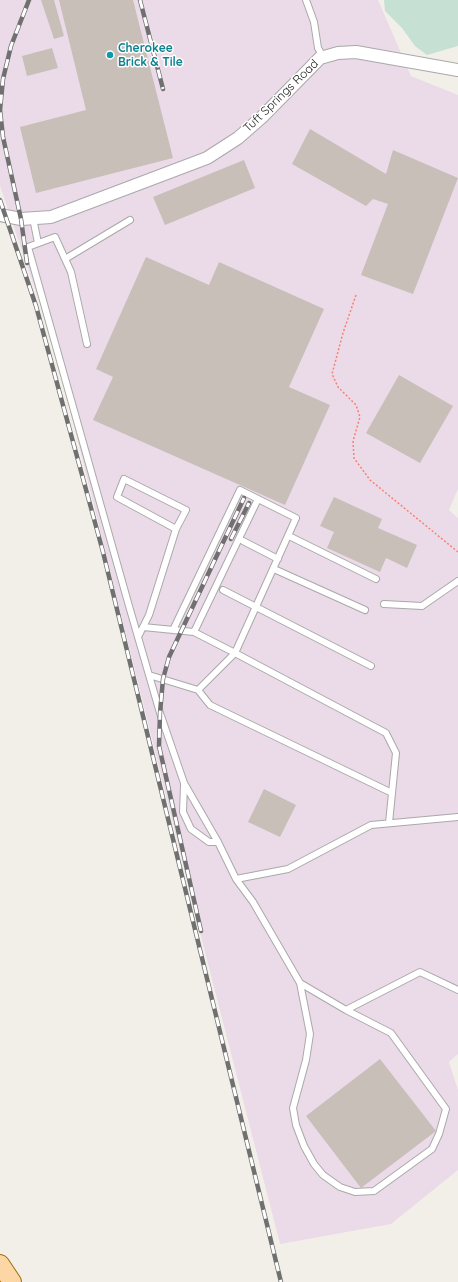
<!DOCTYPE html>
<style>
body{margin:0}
canvas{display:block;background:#f2efe9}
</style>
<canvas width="458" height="1282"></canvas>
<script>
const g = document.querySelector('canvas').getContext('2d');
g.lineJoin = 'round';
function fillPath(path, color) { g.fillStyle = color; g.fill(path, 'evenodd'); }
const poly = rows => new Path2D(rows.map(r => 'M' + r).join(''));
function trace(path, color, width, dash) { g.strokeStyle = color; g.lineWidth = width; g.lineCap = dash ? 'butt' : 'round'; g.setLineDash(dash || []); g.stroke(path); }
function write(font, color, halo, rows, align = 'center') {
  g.font = font + ' Quicksand,sans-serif'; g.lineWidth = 3; g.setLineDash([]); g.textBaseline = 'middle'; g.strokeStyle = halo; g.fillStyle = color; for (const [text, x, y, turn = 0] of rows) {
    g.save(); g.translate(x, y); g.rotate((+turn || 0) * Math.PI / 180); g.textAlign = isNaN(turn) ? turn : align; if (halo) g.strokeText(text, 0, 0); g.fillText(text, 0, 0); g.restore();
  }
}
fillPath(poly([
 [0,0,378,0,411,76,458,95,458,489,449,510,458,518,458,1054,449,1062,458,1090,458,1170,391,1224,280,1244,206,956,54,345,0,186]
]), '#ebdbe8');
fillPath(poly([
 [384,0,458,0,458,46,427,55,415,46,402,28,385,11]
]), '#c6e0d4');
fillPath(poly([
 [41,0,54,0,64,36,54,39],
 [59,0,133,0,173,158,36,193,20,127,86,110],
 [52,48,58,68,27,76,22,56],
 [310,129,386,174,393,150,458,178,413,294,361,275,388,204,373,199,366,206,292,164],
 [244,160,255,188,165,225,153,197],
 [146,257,209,285,219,262,324,309,289,387,330,405,285,505,93,420,113,377,96,369],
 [399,375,453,406,420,463,366,433],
 [334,497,382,519,378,528,417,545,407,568,386,558,380,572,327,548,334,532,320,526],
 [264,789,296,805,280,837,248,822],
 [380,1059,436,1131,361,1188,306,1116]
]), '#c7bfb8');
const service = poly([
 [306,0,314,22,318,48,323,57],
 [33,218,38,243],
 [65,259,130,220],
 [87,344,71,272,55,237,28,247,129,606,160,713,184,783,218,842,236,879,253,902,300,983,310,1034,306,1060,293,1108,296,1125,304,1146,314,1164,323,1175,340,1187,355,1192,374,1191,432,1149,439,1134,446,1109,391,1033,346,1010,300,983],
 [289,536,376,579],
 [243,541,278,559],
 [274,569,365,610],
 [223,590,371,666],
 [384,604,422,606,458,581],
 [143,627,194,632,258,499],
 [173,630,240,490,296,518,235,653,194,632],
 [138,637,149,615,176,529,186,510,124,479,117,497,176,529],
 [149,675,198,690,235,653,386,733,396,753,389,823],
 [198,690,210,705,392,793],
 [184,785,183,812,191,829,209,842,218,842],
 [236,879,288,869,371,825,458,817],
 [346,1010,420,972,458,990]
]);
const minor = poly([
 [0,215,21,219,51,217,207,158,238,138,262,117,320,58,338,53,356,52,458,70]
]);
const primary = poly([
 [0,1264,12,1282]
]);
trace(service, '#a9a9a9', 8);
trace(minor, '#a9a9a9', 14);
trace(primary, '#a06b00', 20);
trace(poly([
 [356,295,343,333,332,374,338,387,356,405,360,417,353,441,354,458,370,480,458,552]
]), '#fa8072', 1.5, [2, 2]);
trace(service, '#fff', 6);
trace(minor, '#fff', 12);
trace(primary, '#fcd6a4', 18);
const rail = poly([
 [140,0,163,89],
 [0,200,36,306,103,552,281,1282],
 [27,263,21,219,3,137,0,110,3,79,11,46,29,0],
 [231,539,249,503],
 [201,931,159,746,160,713,163,679,169,657,244,498]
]);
trace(rail, '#707070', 4.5);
trace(rail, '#fff', 3, [9]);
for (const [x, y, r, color] of [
 [110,55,4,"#0f9aa8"]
]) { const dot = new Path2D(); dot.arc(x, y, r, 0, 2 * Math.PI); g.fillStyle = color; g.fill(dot); trace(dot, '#fff', 1.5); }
write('bold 12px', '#0d838f', '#fff', [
 ["Cherokee",118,48],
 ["Brick & Tile",118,62]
], 'left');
write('12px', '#222', '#fff', [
 ["Tuft Springs Road",281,96,-44]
]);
</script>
